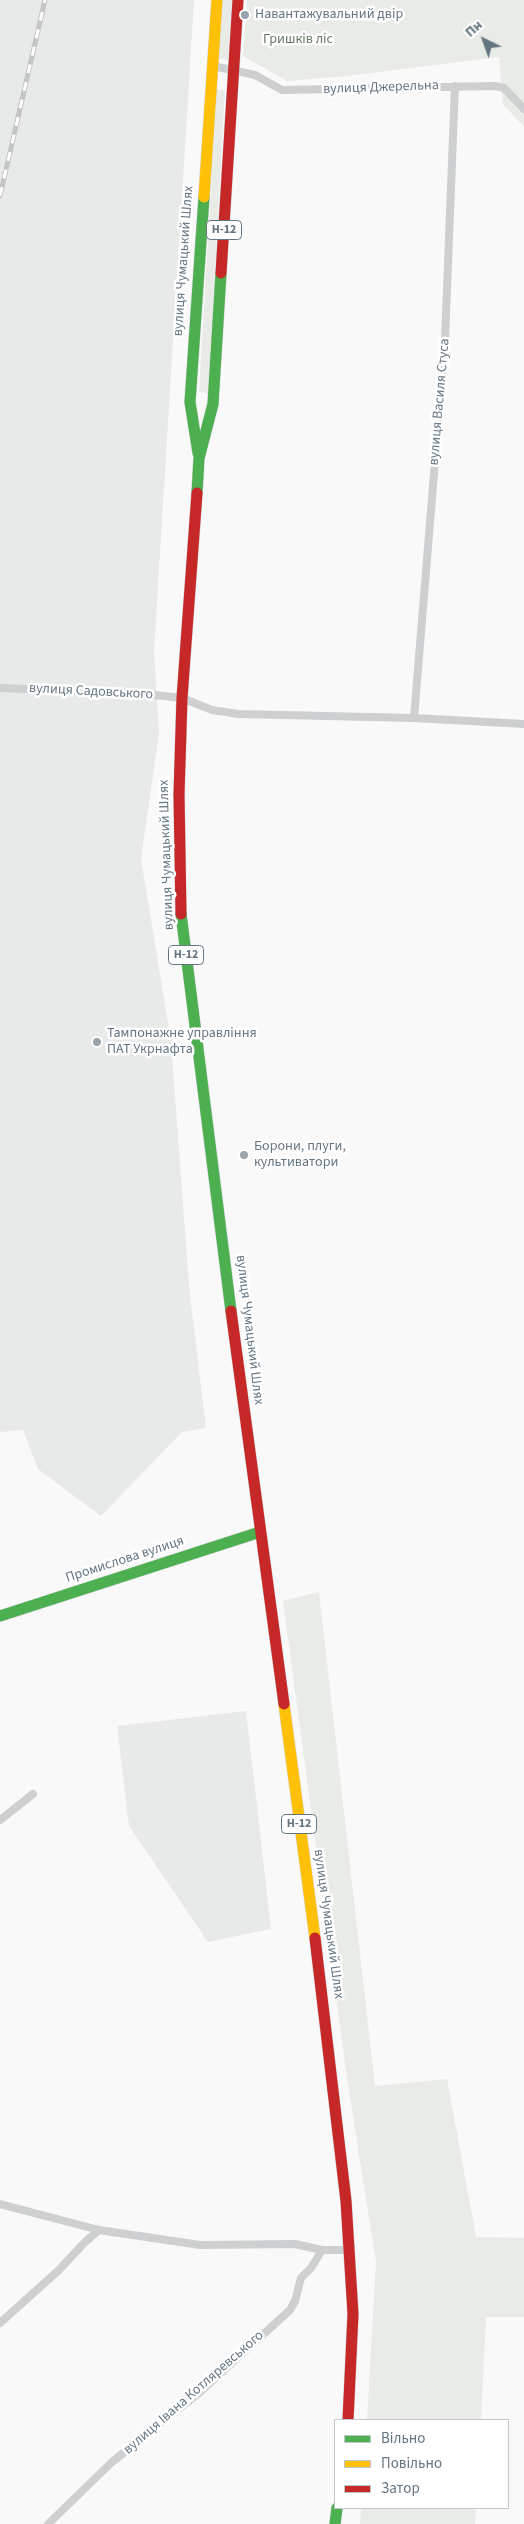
<!DOCTYPE html>
<meta charset="utf-8">
<style>
body{margin:0}
#map{position:relative;width:524px;height:2524px;overflow:hidden;background:#f9f9f9;font-family:"Source Sans 3",sans-serif}
canvas{display:block}
.legend{position:absolute;left:334px;top:2419px;width:175px;height:90px;box-sizing:border-box;background:#fff;border:1px solid #c1c8cd;margin:0;padding:6px 9px;list-style:none;font-size:15px;color:#657683}
.legend li{display:flex;align-items:center;gap:10px;height:25px}
.legend b{width:25px;border:1px solid #c1c8cd}
.north{position:absolute;left:459px;top:15px;width:50px;height:50px;-webkit-text-stroke:4px #fff;paint-order:stroke;rotate:318deg;font-size:14px;font-weight:700;line-height:20px;text-align:center;color:#657683}
.north::after{content:'';display:block;margin:auto;width:18px;height:22px;background:#657683;clip-path:polygon(50% 0,100% 100%,50% 72%,0 100%)}
</style>
<div id="map">
<canvas width="524" height="2524"></canvas>
<ul class="legend">
<li><b style="height:6px;background:#4caf50"></b>Вільно</li>
<li><b style="height:6px;background:#ffc107"></b>Повільно</li>
<li><b style="height:6px;background:#c62828"></b>Затор</li>
</ul>
<div class="north">Пн</div>
</div>
<script>
const g = document.querySelector('canvas').getContext('2d');
g.lineJoin = 'round';
function fillPath(path, color) { g.fillStyle = color; g.fill(path, 'evenodd'); }
const poly = rows => new Path2D(rows.map(r => 'M' + r).join(''));
function trace(path, color, width, dash) { g.strokeStyle = color; g.lineWidth = width; g.lineCap = dash ? 'butt' : 'round'; g.setLineDash(dash || []); g.stroke(path); }
function write(font, color, halo, rows, align = 'center') {
  g.font = font + ' "Source Sans 3",sans-serif'; g.lineWidth = 5; g.setLineDash([]); g.textBaseline = 'middle'; g.strokeStyle = halo; g.fillStyle = color; for (const [text, x, y, turn = 0] of rows) {
    g.save(); g.translate(x, y); g.rotate((+turn || 0) * Math.PI / 180); g.textAlign = isNaN(turn) ? turn : align; if (halo) g.strokeText(text, 0, 0); g.fillText(text, 0, 0); g.restore();
  }
}
fillPath(poly([
 [0,0,194,0,154,650,159,733,141,859,171,1041,189,1286,206,1428,182,1432,101,1516,38,1469,23,1430,0,1432],
 [246,1711,271,1929,208,1942,129,1826,117,1726]
]), '#e8e9e9');
fillPath(poly([
 [223,0,232,0,228,60,219,59],
 [247,0,524,0,524,127,503,104,499,57,347,76,287,81,243,56],
 [217,90,225,90,208,393,199,392],
 [319,1592,375,2086,447,2079,476,2237,524,2238,524,2317,486,2317,481,2420,367,2420,376,2262,347,2078,283,1601],
 [361,2508,476,2508,475,2524,360,2524]
]), '#e8ebe6');
const fast = poly([
 [198,453,190,402,204,197],
 [197,493,199,458,213,404,221,273],
 [181,914,231,1311],
 [0,1616,260,1532],
 [335,2524,337,2508]
]);
const slow = poly([
 [204,197,217,0],
 [284,1704,315,1938]
]);
const jam = poly([
 [221,273,238,0],
 [181,914,179,794,182,698,197,493],
 [231,1311,284,1704],
 [315,1938,346,2201,353,2314,348,2420]
]);
trace(fast, '#d5d6d7', 12);
trace(slow, '#d5d6d7', 12);
trace(jam, '#d5d6d7', 12);
trace(poly([
 [213,66,255,75,282,90,495,86,504,88,524,109],
 [0,688,145,694,182,698,212,710,238,714,414,718,524,724],
 [414,718,445,339,455,86],
 [0,1820,33,1794],
 [0,2204,99,2230,200,2245,295,2244,322,2250,350,2250],
 [0,2323,59,2270,84,2243,99,2230],
 [48,2524,112,2462,200,2392,290,2310,295,2301,301,2278,311,2268,322,2250]
]), '#cecfd0', 8);
trace(fast, '#4caf50', 11);
trace(slow, '#ffc107', 11);
trace(jam, '#c62828', 11);
const rail = poly([
 [0,196,45,0]
]);
trace(rail, '#c3c5c6', 5);
trace(rail, '#fff', 3, [9]);
for (const [x, y, r, color] of [
 [245,15,5,"#99a4ac"],
 [97,1042,5,"#99a4ac"],
 [244,1155,5,"#99a4ac"]
]) { const dot = new Path2D(); dot.arc(x, y, r, 0, 2 * Math.PI); g.fillStyle = color; g.fill(dot); trace(dot, '#fff', 2); }
for (const [x, y, w] of [
 [224,230,35],
 [186,955,35],
 [299,1824,35]
]) { const box = new Path2D(); box.roundRect(x - w / 2, y - 9.5, w, 19, 4); g.fillStyle = '#fff'; g.fill(box); trace(box, '#657683', 1); }
write('bold 12px', '#657683', null, [
 ["Н-12",224,230],
 ["Н-12",186,955],
 ["Н-12",299,1824]
]);
write('14px', '#657683', '#fff', [
 ["Навантажувальний двір",255,15],
 ["Тампонажне управління",107,1034],
 ["ПАТ Укрнафта",107,1050],
 ["Борони, плуги,",254,1147],
 ["культиватори",254,1163]
], 'left');
write('14px', '#687a64', '#fff', [
 ["Гришків ліс",298,40]
]);
write('14px', '#657683', '#fff', [
 ["вулиця Джерельна",381,88,-2],
 ["вулиця Чумацький Шлях",184,261,-86],
 ["вулиця Василя Стуса",440,402,-85],
 ["вулиця Садовського",91,692,3],
 ["вулиця Чумацький Шлях",167,855,-92],
 ["вулиця Чумацький Шлях",249,1330,83],
 ["Промислова вулиця",125,1560,-18],
 ["вулиця Чумацький Шлях",328,1924,82],
 ["вулиця Івана Котляревського",194,2393,-41]
]);
</script>
